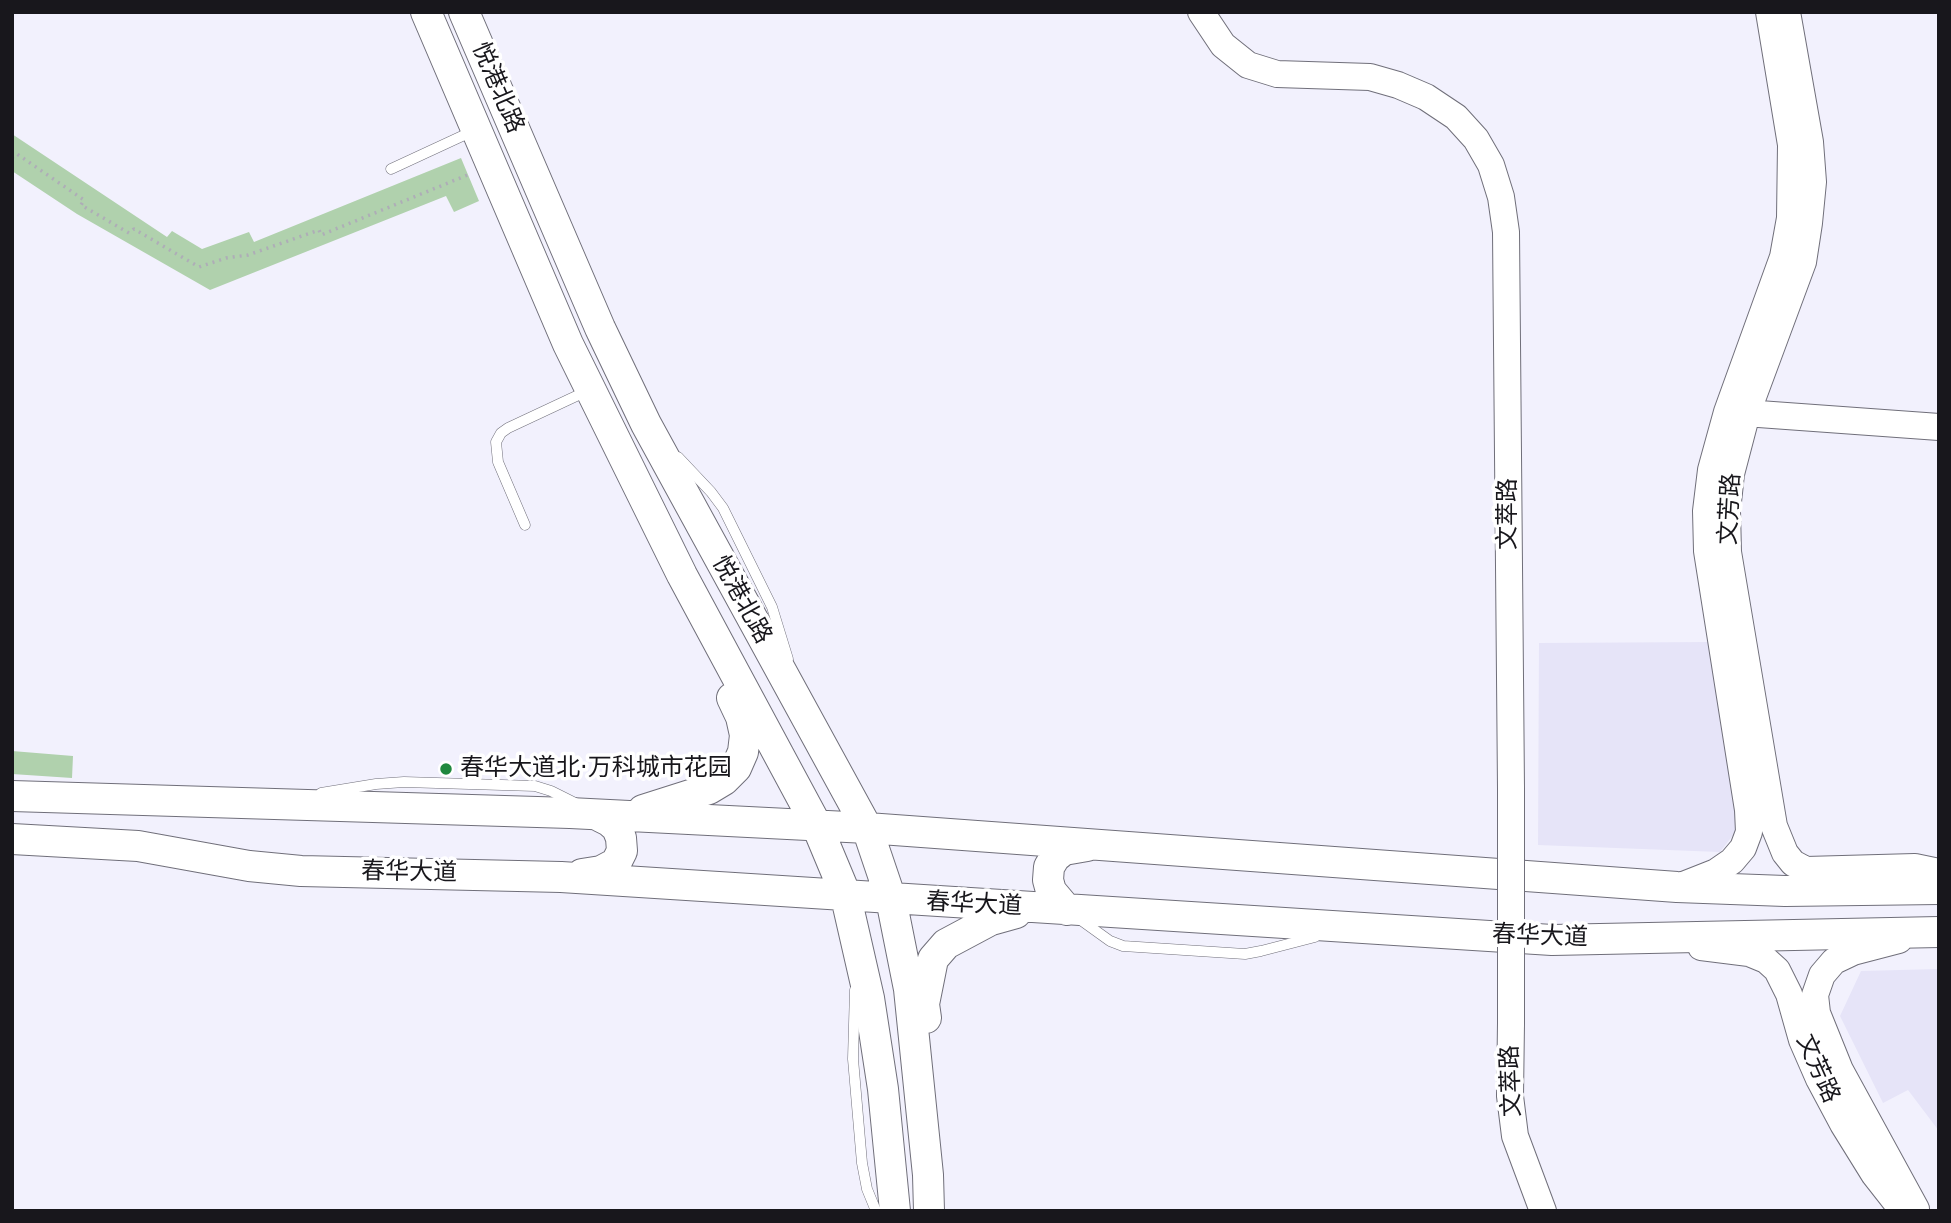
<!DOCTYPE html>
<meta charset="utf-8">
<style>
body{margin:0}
#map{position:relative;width:1951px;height:1223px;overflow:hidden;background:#f2f1fd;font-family:"DejaVu Sans",sans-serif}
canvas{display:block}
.frame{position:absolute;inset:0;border:14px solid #18171c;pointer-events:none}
</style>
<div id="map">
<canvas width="1951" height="1223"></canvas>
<div class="frame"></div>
</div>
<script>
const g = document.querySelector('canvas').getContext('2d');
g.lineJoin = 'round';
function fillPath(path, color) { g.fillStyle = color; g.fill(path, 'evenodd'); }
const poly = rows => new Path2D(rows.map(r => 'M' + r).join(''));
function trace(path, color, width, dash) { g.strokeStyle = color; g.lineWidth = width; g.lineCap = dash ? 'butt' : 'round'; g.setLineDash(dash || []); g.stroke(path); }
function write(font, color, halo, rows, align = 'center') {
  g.font = font + ' "DejaVu Sans","Noto Sans SC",sans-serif'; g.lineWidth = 7; g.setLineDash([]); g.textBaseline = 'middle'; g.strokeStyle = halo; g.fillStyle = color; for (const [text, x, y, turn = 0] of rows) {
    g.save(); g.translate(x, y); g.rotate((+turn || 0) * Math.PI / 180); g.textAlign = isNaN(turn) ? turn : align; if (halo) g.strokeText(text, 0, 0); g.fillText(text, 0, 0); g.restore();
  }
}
fillPath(poly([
 [1711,642,1740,826,1720,852,1538,845,1539,643],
 [1939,969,1939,1131,1908,1090,1883,1103,1840,1016,1861,971]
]), '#e6e4f8');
fillPath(poly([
 [12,134,167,237,172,231,202,249,249,232,254,242,461,158,479,201,454,212,446,196,210,290,77,214,12,171],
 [12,751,73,756,72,778,12,774]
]), '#b0d1ad');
const lane = poly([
 [391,169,473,131],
 [678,457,711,492,723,508,772,607,788,659],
 [525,525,498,462,496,442,501,433,508,428,587,391],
 [321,793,376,784,404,782,535,786,551,791,575,803],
 [1078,918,1110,941,1123,946,1245,954,1261,951,1315,937],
 [855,990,853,1059,862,1163,867,1189,876,1211]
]);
const secondary = poly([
 [1201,12,1223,45,1248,65,1277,74,1370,77,1398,85,1426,97,1456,117,1476,139,1491,165,1501,197,1506,232,1511,789],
 [1787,12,1810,142,1813,182,1809,223,1803,262,1747,413,1731,474,1727,511,1728,552,1774,826,1785,853,1793,863,1806,870,1915,867,1939,872],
 [1731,412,1939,427],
 [1678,887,1716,872,1732,861,1743,848,1749,832,1748,810,1707,551,1706,511,1711,470,1727,412,1783,257,1790,218,1791,145,1769,12],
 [1899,940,1853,952,1834,961,1822,975,1815,995,1817,1013,1840,1070,1916,1209],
 [1701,947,1749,953,1766,960,1777,970,1789,994,1802,1040,1819,1079,1843,1124,1874,1174,1903,1211],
 [1511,1023,1510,1096,1515,1136,1543,1211]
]);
const primary = poly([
 [426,12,568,344,682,575,817,826,845,893,869,998,883,1089,895,1211],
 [464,12,600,328,646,424,867,828,891,899,909,989,928,1175,929,1211],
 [12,796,570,813,867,828,1677,887,1785,891,1939,889],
 [643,810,709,789,724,780,736,768,743,752,745,735,741,717,732,698],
 [12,839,138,846,249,866,301,871,561,877,1552,940,1939,932],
 [582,874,601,871,616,863,622,851,621,838,617,828,609,821,597,815],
 [1067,910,1051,891,1048,880,1049,867,1055,857,1064,850,1087,846],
 [926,1018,924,1004,933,959,946,944,991,920,1016,913]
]);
trace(lane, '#706f7a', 11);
trace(secondary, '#706f7a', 28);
trace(primary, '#706f7a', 32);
trace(poly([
 [12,158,17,154,84,200,81,205,129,233,134,229,199,267,226,258,248,255,319,230,321,235,470,174]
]), '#aeadb7', 3.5, [2, 5]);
trace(lane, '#fff', 10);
trace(secondary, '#fff', 26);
trace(primary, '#fff', 30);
const secondaryBridge = poly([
 [1511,1023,1511,789]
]);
trace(secondaryBridge, '#706f7a', 28, []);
trace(secondaryBridge, '#fff', 26);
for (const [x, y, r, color] of [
 [446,769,7,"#20883e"]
]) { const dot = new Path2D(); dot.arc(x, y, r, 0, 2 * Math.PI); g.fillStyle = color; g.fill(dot); trace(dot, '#fff', 2.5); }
write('24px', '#18171c', '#fff', [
 ["悦港北路",497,88,67],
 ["文芳路",1731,509,-87],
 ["文萃路",1509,514,-90],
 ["悦港北路",741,600,61],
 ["春华大道",409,873,1],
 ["春华大道",974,905,3],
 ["春华大道",1540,937,2],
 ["文芳路",1817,1069,66],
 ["文萃路",1512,1081,-92]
]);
write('24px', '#18171c', '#fff', [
 ["春华大道北·万科城市花园",460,769]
], 'left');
</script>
